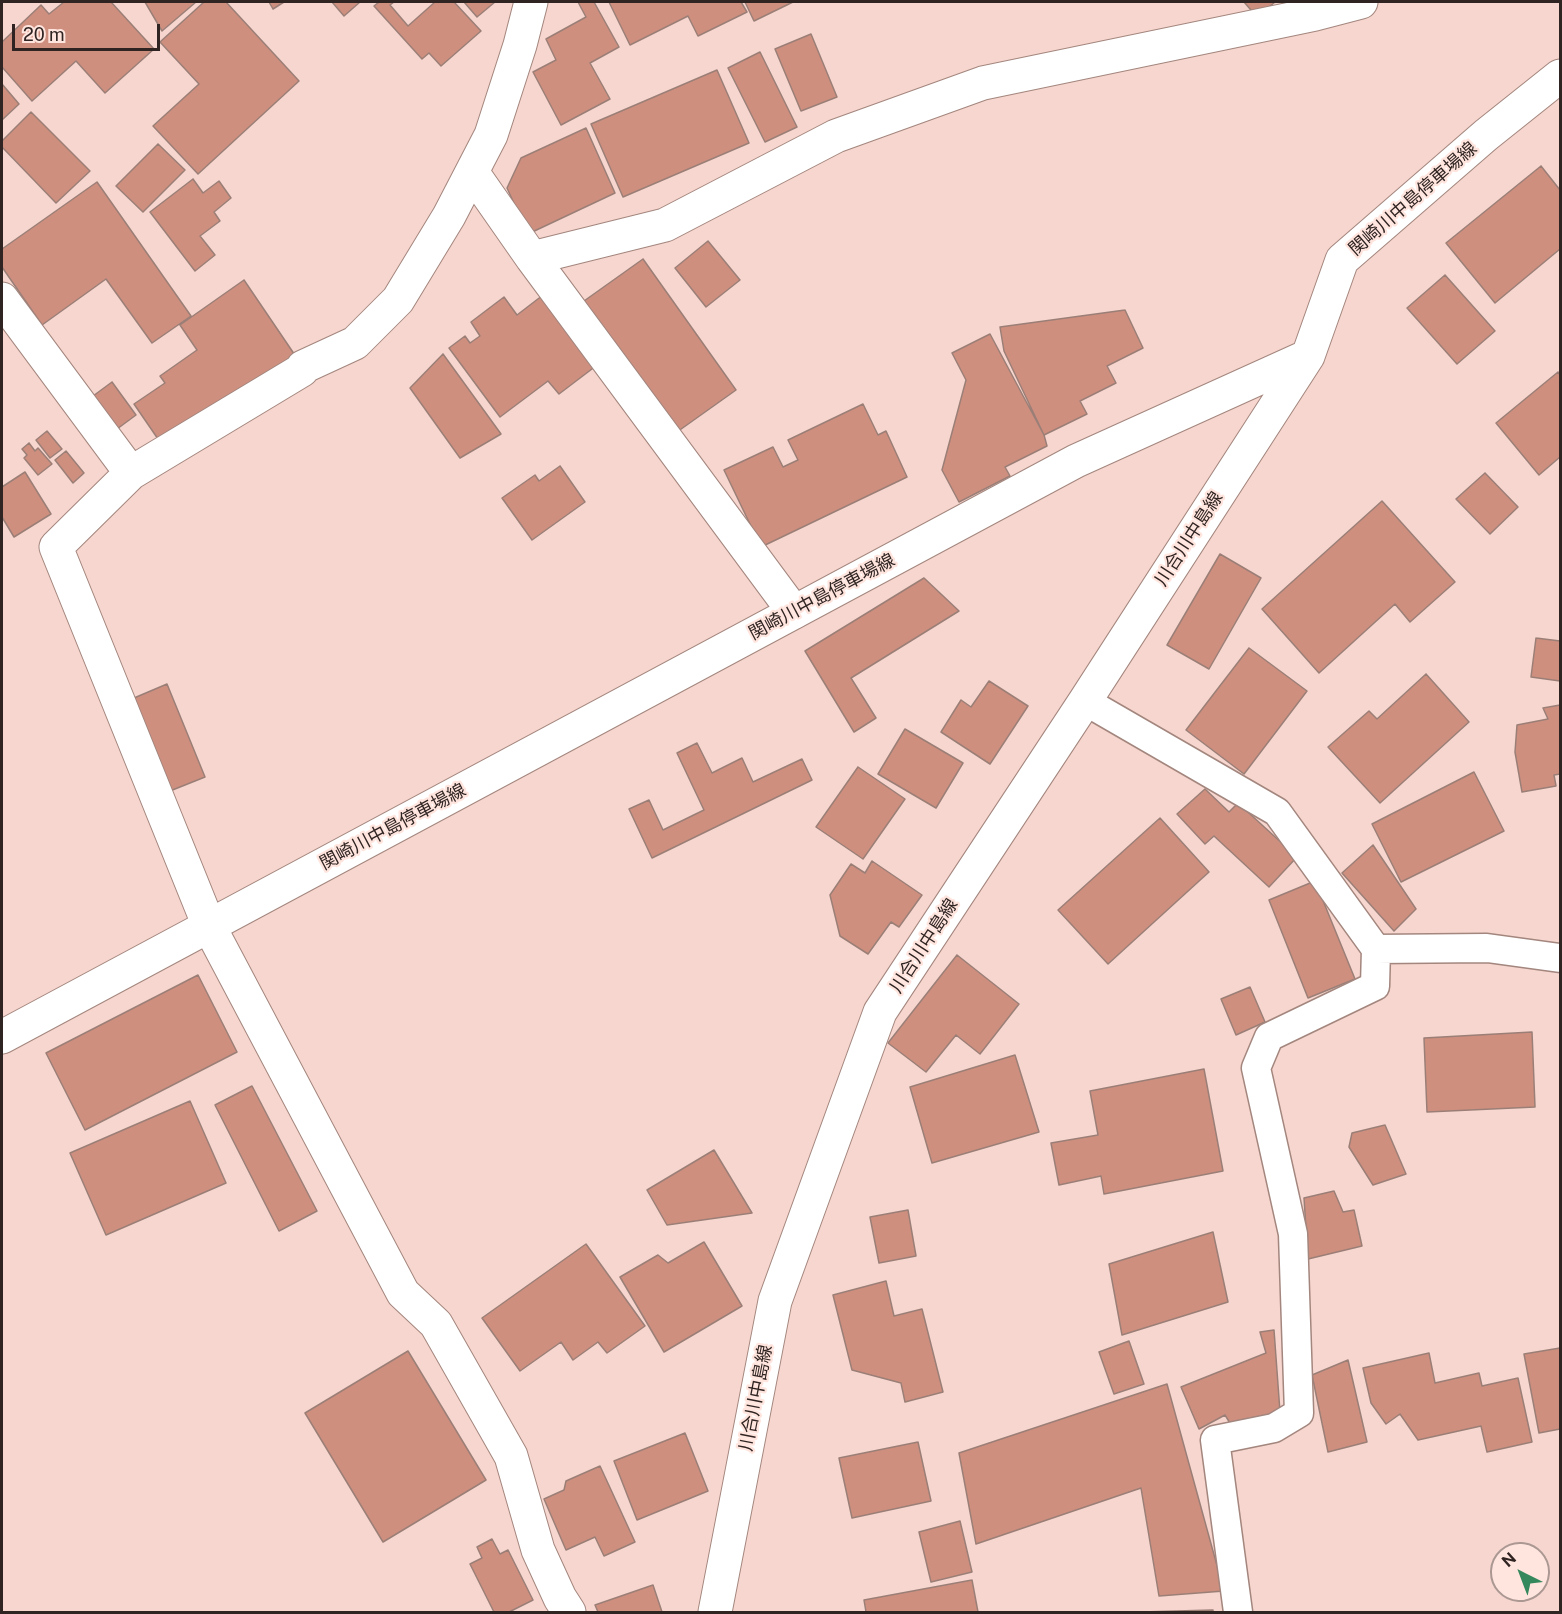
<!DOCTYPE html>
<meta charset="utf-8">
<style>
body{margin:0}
#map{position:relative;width:1562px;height:1614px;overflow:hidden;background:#f6d6ce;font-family:"Public Sans",sans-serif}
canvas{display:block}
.frame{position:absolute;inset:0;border:3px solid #302422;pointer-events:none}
.north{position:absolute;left:1490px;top:1542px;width:60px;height:60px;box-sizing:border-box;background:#ffe5de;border:2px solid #ac9893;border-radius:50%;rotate:318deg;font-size:16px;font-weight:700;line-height:24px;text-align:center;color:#302422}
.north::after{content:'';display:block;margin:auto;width:21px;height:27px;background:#35885b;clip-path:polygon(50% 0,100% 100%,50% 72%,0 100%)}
.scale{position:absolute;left:12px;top:24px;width:148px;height:27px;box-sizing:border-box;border:3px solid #302422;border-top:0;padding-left:8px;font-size:18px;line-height:21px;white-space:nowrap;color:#302422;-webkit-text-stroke:4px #ffe5de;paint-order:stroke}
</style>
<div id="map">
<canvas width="1562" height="1614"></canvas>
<div class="frame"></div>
<div class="north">N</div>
<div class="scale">20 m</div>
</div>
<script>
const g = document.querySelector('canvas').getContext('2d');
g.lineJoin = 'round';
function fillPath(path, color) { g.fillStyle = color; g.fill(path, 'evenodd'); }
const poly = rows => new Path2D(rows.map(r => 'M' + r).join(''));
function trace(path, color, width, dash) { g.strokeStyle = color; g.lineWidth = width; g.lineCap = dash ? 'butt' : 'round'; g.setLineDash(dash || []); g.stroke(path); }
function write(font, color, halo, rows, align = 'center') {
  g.font = font + ' "Public Sans","Noto Sans JP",sans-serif'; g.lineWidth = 4.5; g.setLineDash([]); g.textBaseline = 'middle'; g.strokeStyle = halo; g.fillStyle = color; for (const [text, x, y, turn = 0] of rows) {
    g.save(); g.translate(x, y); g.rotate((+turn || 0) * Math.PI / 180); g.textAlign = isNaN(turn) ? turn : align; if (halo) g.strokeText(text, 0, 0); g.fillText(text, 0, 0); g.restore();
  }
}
const building = poly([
 [64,2,111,2,154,49,105,93,76,61,32,101,2,67,2,42,41,5,49,14,64,2],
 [145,2,196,2,162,31,145,2],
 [204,2,226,2,299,81,198,174,153,126,199,84,160,42,204,2],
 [269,2,284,2,273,9,269,2],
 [332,2,360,2,344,16,332,2],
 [379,2,394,2,390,5,408,26,435,2,454,2,481,31,441,66,429,53,422,59,374,6,379,2],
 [464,2,495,2,477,17,464,2],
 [578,2,594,2,619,47,590,63,610,99,561,125,533,72,556,60,546,39,586,17,578,2],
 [609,2,741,2,747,12,698,36,688,16,630,45,609,2],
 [745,2,793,2,754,21,745,2],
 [1244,2,1275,2,1257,17,1244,2],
 [811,34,837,97,801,111,775,49,811,34],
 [760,52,797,127,765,142,728,68,760,52],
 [717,70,749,143,623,197,591,124,717,70],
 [2,84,19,104,2,120,2,84],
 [31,112,90,171,56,203,2,147,2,141,31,112],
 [586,128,615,193,528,234,507,188,521,158,586,128],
 [158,144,185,170,143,212,116,186,158,144],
 [1541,166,1560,190,1560,249,1495,303,1446,243,1541,166],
 [193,179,203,193,219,181,231,198,214,212,220,221,200,236,215,255,195,271,150,212,193,179],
 [97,182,191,316,152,343,106,279,42,325,2,267,2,249,97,182],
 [708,241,740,280,706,307,675,268,708,241],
 [643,259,736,390,677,432,584,301,643,259],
 [1445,275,1495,331,1457,364,1407,308,1445,275],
 [244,280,303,367,169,455,134,404,165,383,160,376,197,350,180,325,244,280],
 [560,282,613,353,559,394,548,381,500,417,449,348,465,336,470,343,480,336,471,322,504,297,517,315,560,282],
 [1125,310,1143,348,1107,366,1116,383,1080,401,1087,414,1044,435,1004,351,1000,327,1125,310],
 [990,334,1044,435,1047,446,1005,467,1010,476,959,502,942,470,966,380,952,353,990,334],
 [443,354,501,434,460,458,410,388,443,354],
 [1558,372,1560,375,1560,457,1539,475,1496,423,1558,372],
 [112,382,136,415,113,432,89,399,112,382],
 [863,404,878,435,886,431,907,477,761,547,724,470,773,447,783,467,798,460,788,440,863,404],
 [47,431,62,449,50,458,36,440,47,431],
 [29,443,35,451,38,448,52,464,38,475,24,458,27,455,22,449,29,443],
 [66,451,84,473,73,483,55,460,66,451],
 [560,466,585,502,532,540,502,498,535,475,539,481,560,466],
 [25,472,51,514,14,537,2,517,2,487,25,472],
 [1485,473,1518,507,1490,534,1456,499,1485,473],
 [1382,501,1455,582,1410,622,1395,604,1319,673,1262,609,1382,501],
 [1220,554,1261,578,1209,669,1167,645,1220,554],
 [924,578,959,611,851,678,876,718,854,732,805,651,924,578],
 [1536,638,1560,641,1560,681,1531,677,1536,638],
 [1249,648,1307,691,1244,774,1186,730,1249,648],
 [1426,674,1469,722,1380,803,1328,747,1369,711,1377,719,1426,674],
 [989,681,1028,706,990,764,941,732,961,700,971,707,989,681],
 [167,684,205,777,165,793,127,701,167,684],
 [1560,705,1560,774,1554,775,1556,786,1522,792,1515,752,1517,725,1548,719,1543,708,1560,705],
 [905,729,963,763,936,808,878,774,905,729],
 [697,743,712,773,742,758,753,782,802,759,812,780,652,858,629,809,649,800,663,830,704,810,677,753,697,743],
 [858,767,905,799,863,859,816,827,858,767],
 [1474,772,1504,831,1401,882,1372,824,1474,772],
 [1205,789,1229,812,1238,803,1297,857,1269,887,1214,836,1205,844,1177,814,1205,789],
 [1160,818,1209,872,1108,964,1058,910,1160,818],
 [1373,845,1416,909,1394,931,1342,873,1373,845],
 [872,861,922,895,899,927,891,922,868,954,840,936,830,895,851,864,865,873,872,861],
 [1315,881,1355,979,1308,998,1269,900,1315,881],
 [957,955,1019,1004,980,1054,956,1035,926,1072,888,1043,957,955],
 [198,975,237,1052,85,1130,46,1053,198,975],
 [1250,987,1265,1022,1236,1035,1221,999,1250,987],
 [1532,1032,1535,1107,1427,1112,1424,1038,1532,1032],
 [1015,1055,1039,1132,932,1163,910,1087,1015,1055],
 [1204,1069,1223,1171,1104,1194,1101,1176,1059,1185,1051,1143,1098,1135,1090,1091,1204,1069],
 [252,1086,317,1211,279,1231,215,1105,252,1086],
 [190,1101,226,1183,106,1235,70,1153,190,1101],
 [1385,1125,1406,1174,1373,1185,1349,1147,1352,1133,1385,1125],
 [714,1150,752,1213,667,1225,647,1190,714,1150],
 [1334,1191,1343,1212,1354,1210,1362,1246,1308,1259,1304,1198,1334,1191],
 [908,1210,916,1256,879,1263,870,1217,908,1210],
 [1213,1232,1228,1302,1122,1335,1109,1264,1213,1232],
 [704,1242,742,1306,664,1352,620,1277,658,1255,668,1263,704,1242],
 [586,1244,645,1326,607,1353,598,1342,573,1360,561,1342,520,1371,482,1318,586,1244],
 [886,1281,894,1316,922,1309,943,1392,905,1402,901,1383,852,1370,833,1295,886,1281],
 [1274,1330,1280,1412,1233,1428,1225,1415,1199,1429,1181,1387,1266,1353,1260,1332,1274,1330],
 [1129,1341,1144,1384,1114,1394,1099,1352,1129,1341],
 [1560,1348,1560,1429,1539,1433,1524,1354,1560,1348],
 [408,1351,486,1480,383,1542,305,1413,408,1351],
 [1429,1353,1435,1383,1479,1373,1482,1386,1518,1378,1532,1442,1487,1452,1481,1426,1418,1440,1400,1414,1386,1424,1371,1403,1363,1368,1429,1353],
 [1348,1360,1367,1442,1328,1452,1312,1375,1348,1360],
 [1167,1384,1224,1591,1159,1596,1141,1488,976,1544,959,1453,1167,1384],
 [685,1433,708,1491,637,1520,614,1461,685,1433],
 [918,1442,931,1501,852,1518,839,1458,918,1442],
 [600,1466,635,1542,604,1556,595,1537,566,1550,544,1499,564,1490,566,1481,600,1466],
 [960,1521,972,1572,931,1582,919,1532,960,1521],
 [492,1539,500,1554,508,1550,533,1600,509,1612,494,1612,470,1564,482,1558,477,1547,492,1539],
 [972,1580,978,1612,866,1612,864,1600,972,1580],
 [653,1585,662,1612,598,1612,595,1605,653,1585],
 [1213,1610,1213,1612,1141,1612,1213,1610]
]);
fillPath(building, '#cf8f7f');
trace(building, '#9b7f77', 1.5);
const lane = poly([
 [1085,701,1277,812,1376,949,1487,948,1560,958],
 [1238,1612,1215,1440,1274,1428,1299,1413,1293,1234,1256,1068,1269,1037,1375,986,1376,949]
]);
const street = poly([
 [531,2,520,45,491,135,449,216,398,300,355,343,303,367,302,370,131,473,56,547,209,926,403,1293,436,1324,511,1456,538,1550,560,1598,569,1612],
 [472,172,532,258,794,612],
 [532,258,665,225,836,136,983,83,1315,14,1361,2],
 [2,299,131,473]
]);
const secondary = poly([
 [2,1037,1076,461,1308,356,1342,260,1486,135,1560,76],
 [715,1612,775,1301,880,1012,1085,701,1308,356]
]);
trace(lane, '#a3867e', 31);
trace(street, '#a3867e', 35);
trace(secondary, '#a3867e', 35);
trace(lane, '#fff', 28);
trace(street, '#fff', 33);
trace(secondary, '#fff', 33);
write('18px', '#302422', '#ffe5de', [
 ["関崎川中島停車場線",1413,199,-41],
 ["川合川中島線",1189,539,-57],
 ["関崎川中島停車場線",822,597,-28],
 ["関崎川中島停車場線",393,827,-28],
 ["川合川中島線",924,946,-57],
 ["川合川中島線",756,1398,-79]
]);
</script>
